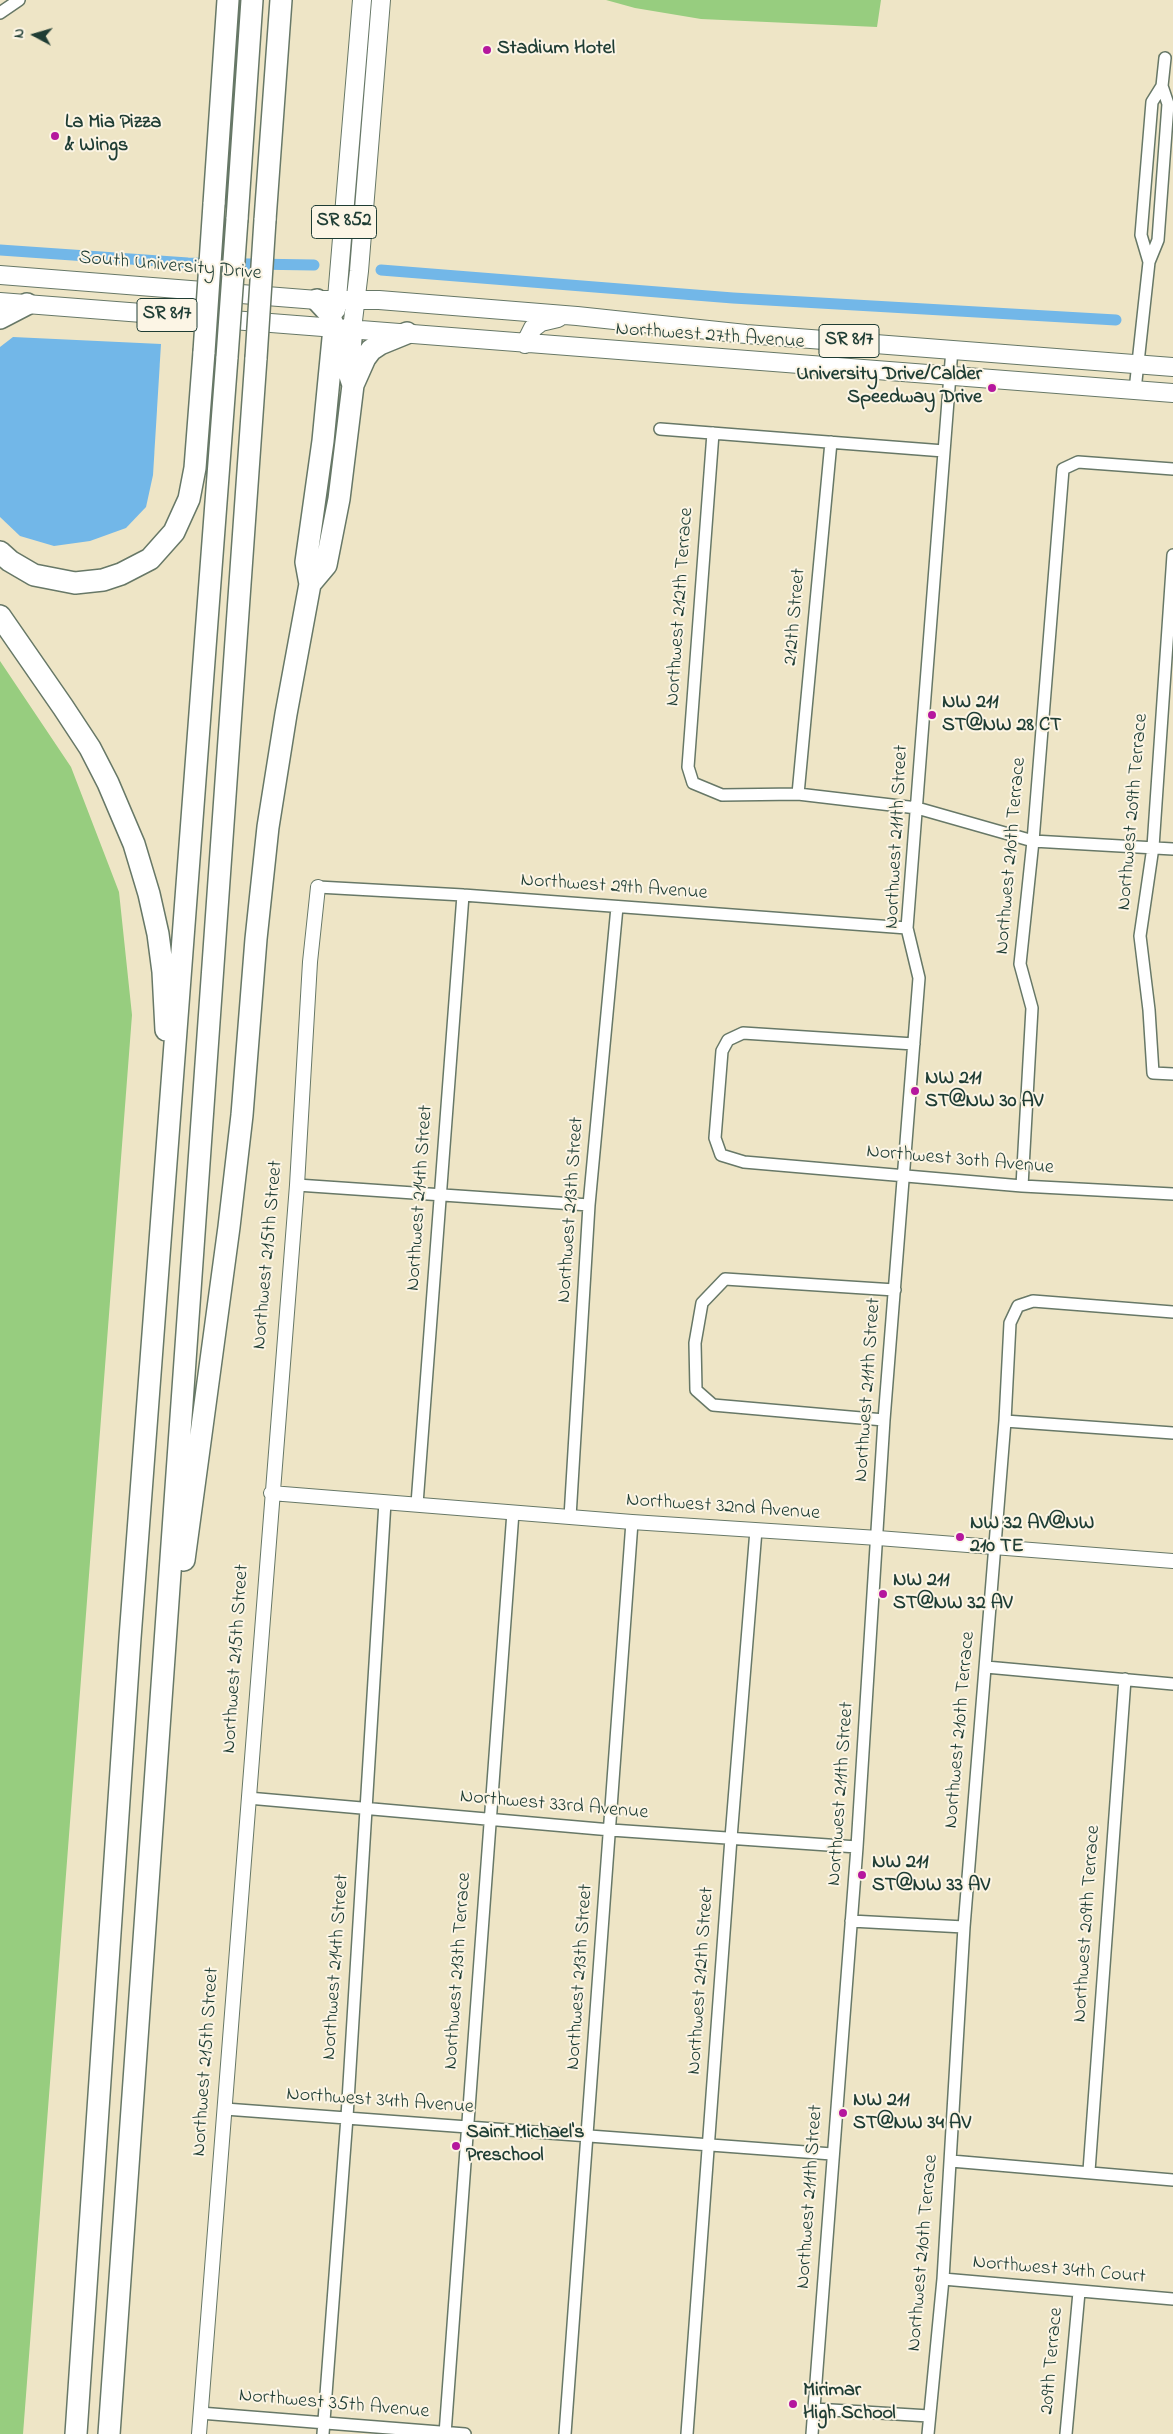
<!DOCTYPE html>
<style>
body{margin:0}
#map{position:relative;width:1173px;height:2434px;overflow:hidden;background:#eee5c6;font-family:"Indie Flower",sans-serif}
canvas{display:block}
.north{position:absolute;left:10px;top:10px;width:50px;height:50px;-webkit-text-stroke:4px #fcf5e5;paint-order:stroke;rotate:276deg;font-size:14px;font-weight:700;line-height:20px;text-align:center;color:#1f3d34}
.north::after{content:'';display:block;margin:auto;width:18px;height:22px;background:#1f3d34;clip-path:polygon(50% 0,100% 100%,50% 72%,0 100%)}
</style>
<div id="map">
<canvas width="1173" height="2434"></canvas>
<div class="north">N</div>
</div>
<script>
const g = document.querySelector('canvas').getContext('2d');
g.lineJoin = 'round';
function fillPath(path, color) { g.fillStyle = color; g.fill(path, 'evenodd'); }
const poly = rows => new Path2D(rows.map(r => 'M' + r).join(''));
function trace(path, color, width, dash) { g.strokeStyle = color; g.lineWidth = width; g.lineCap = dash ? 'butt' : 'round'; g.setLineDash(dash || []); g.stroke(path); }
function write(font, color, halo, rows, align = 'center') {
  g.font = font + ' "Indie Flower",sans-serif'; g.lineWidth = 4; g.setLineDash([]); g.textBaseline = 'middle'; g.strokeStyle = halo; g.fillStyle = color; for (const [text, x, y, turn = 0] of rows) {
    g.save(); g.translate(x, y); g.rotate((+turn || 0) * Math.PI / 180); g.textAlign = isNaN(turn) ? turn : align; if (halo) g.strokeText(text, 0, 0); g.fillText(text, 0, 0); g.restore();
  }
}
fillPath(poly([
 [606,0,881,0,877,27,701,19,635,8],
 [0,661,71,767,119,892,132,1015,23,2434,0,2434]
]), '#97cd7f');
fillPath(poly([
 [13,337,161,344,153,475,146,507,126,528,90,541,54,546,20,536,0,517,0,347]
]), '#72b7e8');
trace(poly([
 [0,250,188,263,314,265],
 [381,270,733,298,1116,320]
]), '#72b7e8', 11);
const minor = poly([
 [0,13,19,0],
 [1149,262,1141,235,1152,102,1162,86],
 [1135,390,1149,262,1158,240,1168,104,1162,86,1165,58],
 [660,429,944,451],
 [713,433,688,767,693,783,722,795,798,794,917,808,1033,841,1173,849],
 [1173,555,1153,847,1140,936,1149,1010,1153,1073,1173,1074],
 [798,794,831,442],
 [318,887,463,895,907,928],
 [914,1044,743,1033,728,1040,722,1051,715,1138,721,1155,744,1162,1022,1186,1173,1194],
 [297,1185,589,1205],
 [1022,1186,1032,1008,1020,964,1033,841,1063,469,1078,462,1173,469],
 [884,1420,713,1405,696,1390,695,1343,702,1303,725,1279,895,1290],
 [1005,1421,1173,1433],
 [417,1504,463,895],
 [570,1517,589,1205,617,907],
 [986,1667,1173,1684],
 [248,1798,611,1830,857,1847],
 [851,1921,964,1927],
 [225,2109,832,2154],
 [951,2161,1173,2180],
 [1089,2171,1125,1679],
 [943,2279,1173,2299],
 [815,2409,929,2416],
 [200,2413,465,2434],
 [323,2434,347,2117,385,1502],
 [445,2434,513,1512],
 [565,2434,632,1522],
 [687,2434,731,1838,756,1530],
 [812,2434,857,1847,884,1420,919,978,907,928,952,349],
 [928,2434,943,2279,964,1927,1005,1421,1010,1323,1018,1306,1033,1301,1173,1312],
 [1066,2434,1079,2292]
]);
const tertiary = poly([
 [271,1493,632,1522,878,1538,1173,1561],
 [199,2434,297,1185,310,962,318,887]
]);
const primary = poly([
 [0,275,317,300,379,300,577,316,746,334,1173,367],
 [0,302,1173,393],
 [336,310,362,0],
 [352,329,359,271,381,0],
 [525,344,533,328,541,322,558,318]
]);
const motorway = poly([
 [214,204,228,0],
 [237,219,252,0],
 [265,220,281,0],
 [0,318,27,304],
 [353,385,365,358,371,350,380,344,407,333],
 [0,552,10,561,34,575,75,583,103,580,121,574,150,559,174,532,189,499,195,468,204,352],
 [310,584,326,565,339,499,353,385,348,370,352,329],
 [0,616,63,707,90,748,108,783,134,844,149,894,158,934,163,972,166,1030],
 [184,1560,229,1227,242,1115,256,939,268,827,286,714,310,584,306,562,323,441,334,328,329,313,317,300],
 [76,2434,130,1638,227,357],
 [109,2434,256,358]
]);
trace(minor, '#677867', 14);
trace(tertiary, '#677867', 16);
trace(primary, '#677867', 20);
trace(motorway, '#677867', 24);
trace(minor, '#fff', 11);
trace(tertiary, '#fff', 14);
trace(primary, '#fff', 18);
trace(motorway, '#fff', 21);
const motorwayBridge = poly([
 [204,352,214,204],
 [227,357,237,219],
 [256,358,265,220]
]);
trace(motorwayBridge, '#677867', 24, []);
trace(motorwayBridge, '#fff', 21);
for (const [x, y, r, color] of [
 [487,50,5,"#b5179e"],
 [55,136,5,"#b5179e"],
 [992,388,5,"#b5179e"],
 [932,715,5,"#b5179e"],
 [915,1091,5,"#b5179e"],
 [960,1537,5,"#b5179e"],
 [883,1594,5,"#b5179e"],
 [862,1875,5,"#b5179e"],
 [843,2113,5,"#b5179e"],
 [456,2146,5,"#b5179e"],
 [793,2404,5,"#b5179e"]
]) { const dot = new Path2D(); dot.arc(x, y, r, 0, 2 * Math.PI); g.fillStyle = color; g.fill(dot); trace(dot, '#fcf5e5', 2); }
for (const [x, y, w] of [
 [344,222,65],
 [167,315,60],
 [849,341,60]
]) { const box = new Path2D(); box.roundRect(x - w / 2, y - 16.5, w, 33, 4); g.fillStyle = '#fcf5e5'; g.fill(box); trace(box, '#1f3d34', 1); }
write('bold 19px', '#1f3d34', null, [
 ["SR 852",344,222],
 ["SR 817",167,315],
 ["SR 817",849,341]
]);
write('bold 20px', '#1f3d34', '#fcf5e5', [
 ["Stadium Hotel",497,50],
 ["La Mia Pizza",65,124],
 ["& Wings",65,147],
 ["University Drive/Calder",982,376,"right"],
 ["Speedway Drive",982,399,"right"],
 ["NW 211",942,704],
 ["ST@NW 28 CT",942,727],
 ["NW 211",925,1080],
 ["ST@NW 30 AV",925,1103],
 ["NW 32 AV@NW",970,1525],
 ["210 TE",970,1548],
 ["NW 211",893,1582],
 ["ST@NW 32 AV",893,1605],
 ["NW 211",872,1864],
 ["ST@NW 33 AV",872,1887],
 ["NW 211",853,2102],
 ["ST@NW 34 AV",853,2125],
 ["Saint Michael's",466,2134],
 ["Preschool",466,2157],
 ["Mirimar",803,2392],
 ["High School",803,2415]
], 'left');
write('20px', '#1f3d34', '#fcf5e5', [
 ["South University Drive",170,267,5],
 ["Northwest 27th Avenue",710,337,4],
 ["Northwest 212th Terrace",681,607,-86],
 ["212th Street",796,617,-85],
 ["Northwest 209th Terrace",1134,812,-85],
 ["Northwest 211th Street",898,837,-87],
 ["Northwest 210th Terrace",1012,856,-85],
 ["Northwest 29th Avenue",614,888,4],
 ["Northwest 30th Avenue",960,1161,5],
 ["Northwest 214th Street",421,1198,-86],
 ["Northwest 213th Street",572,1210,-86],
 ["Northwest 215th Street",269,1255,-85],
 ["Northwest 211th Street",869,1390,-86],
 ["Northwest 32nd Avenue",723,1508,4],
 ["Northwest 215th Street",237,1659,-86],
 ["Northwest 210th Terrace",961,1730,-85],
 ["Northwest 211th Street",842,1794,-86],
 ["Northwest 33rd Avenue",554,1806,5],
 ["Northwest 209th Terrace",1088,1924,-86],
 ["Northwest 214th Street",337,1967,-86],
 ["Northwest 213th Terrace",459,1971,-86],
 ["Northwest 213th Street",581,1977,-86],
 ["Northwest 212th Street",702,1981,-86],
 ["Northwest 215th Street",207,2062,-86],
 ["Northwest 34th Avenue",380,2102,4],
 ["Northwest 211th Street",811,2197,-86],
 ["Northwest 210th Terrace",924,2253,-85],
 ["Northwest 34th Court",1059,2271,5],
 ["209th Terrace",1053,2361,-85],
 ["Northwest 35th Avenue",334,2405,5]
]);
</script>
